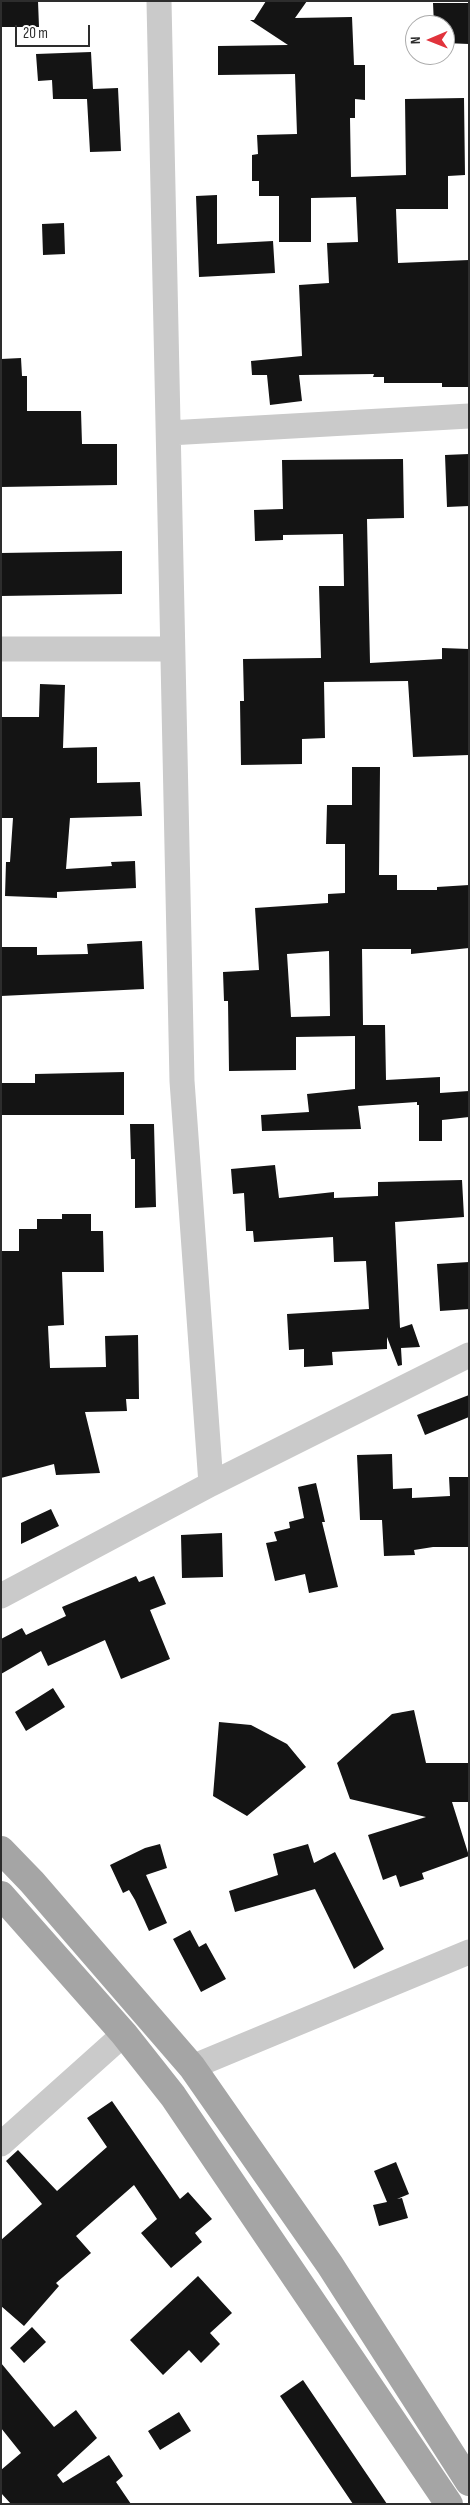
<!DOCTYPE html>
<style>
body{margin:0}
#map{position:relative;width:470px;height:2505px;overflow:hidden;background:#fff;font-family:"Sofia Sans Condensed",sans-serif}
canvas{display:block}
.frame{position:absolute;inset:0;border:2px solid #2d2d2d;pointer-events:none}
.north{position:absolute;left:405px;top:15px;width:50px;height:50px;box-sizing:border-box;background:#fff;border:1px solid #ababab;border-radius:50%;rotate:269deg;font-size:14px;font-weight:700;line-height:20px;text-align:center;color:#2d2d2d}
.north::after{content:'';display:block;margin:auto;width:18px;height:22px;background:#e1333c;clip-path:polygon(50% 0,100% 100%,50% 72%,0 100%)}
.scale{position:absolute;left:15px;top:25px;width:75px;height:22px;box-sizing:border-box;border:2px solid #2d2d2d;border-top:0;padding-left:6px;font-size:15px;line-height:18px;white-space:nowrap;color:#2d2d2d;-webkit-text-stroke:4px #fff;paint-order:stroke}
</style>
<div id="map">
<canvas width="470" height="2505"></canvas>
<div class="frame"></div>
<div class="north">N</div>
<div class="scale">20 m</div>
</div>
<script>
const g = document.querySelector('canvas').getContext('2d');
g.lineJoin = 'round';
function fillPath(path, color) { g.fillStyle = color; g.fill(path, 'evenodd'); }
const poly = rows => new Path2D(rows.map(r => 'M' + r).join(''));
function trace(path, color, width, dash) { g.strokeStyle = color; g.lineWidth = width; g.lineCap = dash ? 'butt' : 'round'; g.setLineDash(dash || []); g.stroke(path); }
fillPath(poly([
 [1,1,38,1,39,27,1,27],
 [266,1,307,1,295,18,352,17,354,65,365,65,365,100,355,99,355,118,350,118,351,177,406,175,405,99,464,98,465,175,448,176,448,209,396,209,398,263,469,260,469,387,442,387,442,383,384,383,384,377,373,377,374,374,299,375,302,401,270,405,267,375,252,375,251,361,302,356,299,285,329,283,327,243,358,242,356,197,311,198,311,242,279,242,279,196,259,196,259,181,252,181,252,155,258,154,257,135,297,134,295,74,218,75,218,46,288,45,250,20,254,20],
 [433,3,469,3,469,44,445,43,445,25,434,25],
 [91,52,93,89,118,88,121,151,90,152,87,99,53,99,52,80,38,81,36,54],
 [217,195,217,244,273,241,275,273,199,277,196,196],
 [64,223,65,254,43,255,42,224],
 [21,358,22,376,27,376,27,411,81,411,82,444,117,444,117,485,1,487,1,359],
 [469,454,469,506,447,507,445,455],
 [403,459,404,518,367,519,370,663,442,659,442,648,469,649,469,755,413,757,408,681,324,682,325,738,302,739,302,764,241,765,240,701,244,701,243,659,321,658,319,586,344,586,343,534,283,535,283,540,255,541,254,510,283,509,282,460],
 [122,551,122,594,1,596,1,553],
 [40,684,65,685,63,748,97,747,97,783,140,782,142,816,70,818,66,869,112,866,111,862,135,861,136,888,57,892,57,898,5,896,6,862,10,862,13,818,1,818,1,717,39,717],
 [352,767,380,767,379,875,397,875,397,890,437,890,437,887,469,885,469,948,411,954,411,949,362,949,363,1025,385,1025,386,1080,440,1077,440,1093,469,1091,469,1117,442,1120,442,1141,419,1141,419,1105,417,1105,417,1102,358,1106,361,1129,262,1131,261,1115,309,1112,307,1094,355,1089,355,1036,296,1037,296,1070,229,1071,228,1001,224,1001,223,972,259,970,255,908,328,903,328,894,345,893,345,844,326,844,327,805,352,805],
 [329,951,330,1016,291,1017,287,954],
 [142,941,144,989,1,996,1,947,37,947,37,955,88,954,87,944],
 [124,1072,124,1115,1,1115,1,1083,35,1083,35,1074],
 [130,1124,154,1124,156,1207,135,1208,135,1159,131,1159],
 [275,1165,279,1198,334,1192,334,1198,378,1196,378,1182,462,1180,464,1217,395,1222,400,1328,412,1324,420,1347,401,1348,402,1365,398,1366,387,1337,387,1349,332,1352,333,1365,304,1367,304,1349,289,1350,287,1314,369,1309,366,1261,334,1262,333,1237,254,1242,253,1231,246,1231,244,1193,233,1194,231,1169],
 [62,1214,91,1214,91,1231,103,1231,104,1272,62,1272,64,1325,48,1326,50,1368,106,1367,105,1336,138,1335,139,1399,126,1399,127,1411,85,1412,100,1473,56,1475,54,1464,1,1478,1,1251,19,1251,19,1229,37,1229,37,1219,62,1219],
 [469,1262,469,1309,440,1311,437,1264],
 [469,1395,469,1417,425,1435,417,1415],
 [392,1454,393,1489,412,1488,412,1498,450,1496,449,1477,469,1477,469,1547,433,1547,414,1550,415,1555,384,1556,382,1520,360,1520,357,1455],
 [316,1483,325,1522,322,1522,338,1587,309,1593,305,1574,275,1581,266,1543,277,1541,274,1532,290,1528,289,1522,304,1518,298,1487],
 [51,1509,59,1526,21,1544,21,1523],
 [222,1533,223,1577,182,1578,181,1535],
 [136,1576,139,1582,154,1576,166,1604,150,1610,170,1659,121,1679,105,1640,48,1666,41,1651,1,1674,1,1639,22,1628,26,1635,66,1616,62,1607],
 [53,1688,65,1707,26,1731,15,1712],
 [414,1710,426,1763,469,1763,469,1802,452,1802,469,1856,422,1873,424,1879,400,1887,396,1875,383,1880,368,1835,426,1817,350,1799,337,1763,392,1714],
 [219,1722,251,1725,287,1744,306,1767,247,1816,213,1796],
 [160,1844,167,1868,146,1875,167,1923,149,1931,135,1900,129,1890,123,1893,110,1865,145,1848],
 [308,1844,314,1863,335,1852,384,1949,354,1969,315,1889,235,1912,229,1891,278,1875,273,1854],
 [190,1930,199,1947,206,1943,226,1979,201,1992,173,1939],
 [112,2101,180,2199,188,2192,212,2219,195,2233,202,2242,171,2268,141,2233,157,2219,134,2185,76,2236,91,2253,56,2283,59,2286,24,2326,1,2306,1,2240,42,2204,6,2161,18,2150,57,2191,107,2147,87,2118],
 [396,2162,409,2194,397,2199,402,2198,408,2218,379,2226,373,2205,387,2202,374,2171],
 [198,2276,232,2313,210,2333,220,2344,201,2363,189,2350,163,2375,130,2340],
 [32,2327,46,2342,24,2363,10,2348],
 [1,2363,54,2427,76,2410,97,2438,57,2475,63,2483,109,2455,123,2476,116,2482,131,2504,11,2504,1,2493,1,2470,21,2453,1,2428],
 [303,2380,387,2504,353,2504,280,2396],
 [179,2412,191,2431,160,2450,148,2431]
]), '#141414');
trace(poly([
 [159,1,182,1081,211,1484],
 [169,433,469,416],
 [1,649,172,649],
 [1,1596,211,1484,469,1355],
 [192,2067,469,1952],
 [1,2144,124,2034]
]), '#cacaca', 25);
trace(poly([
 [1,1850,32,1882,192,2067,330,2265,469,2482],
 [1,1895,124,2034,173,2096,449,2504]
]), '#a5a5a5', 28);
</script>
